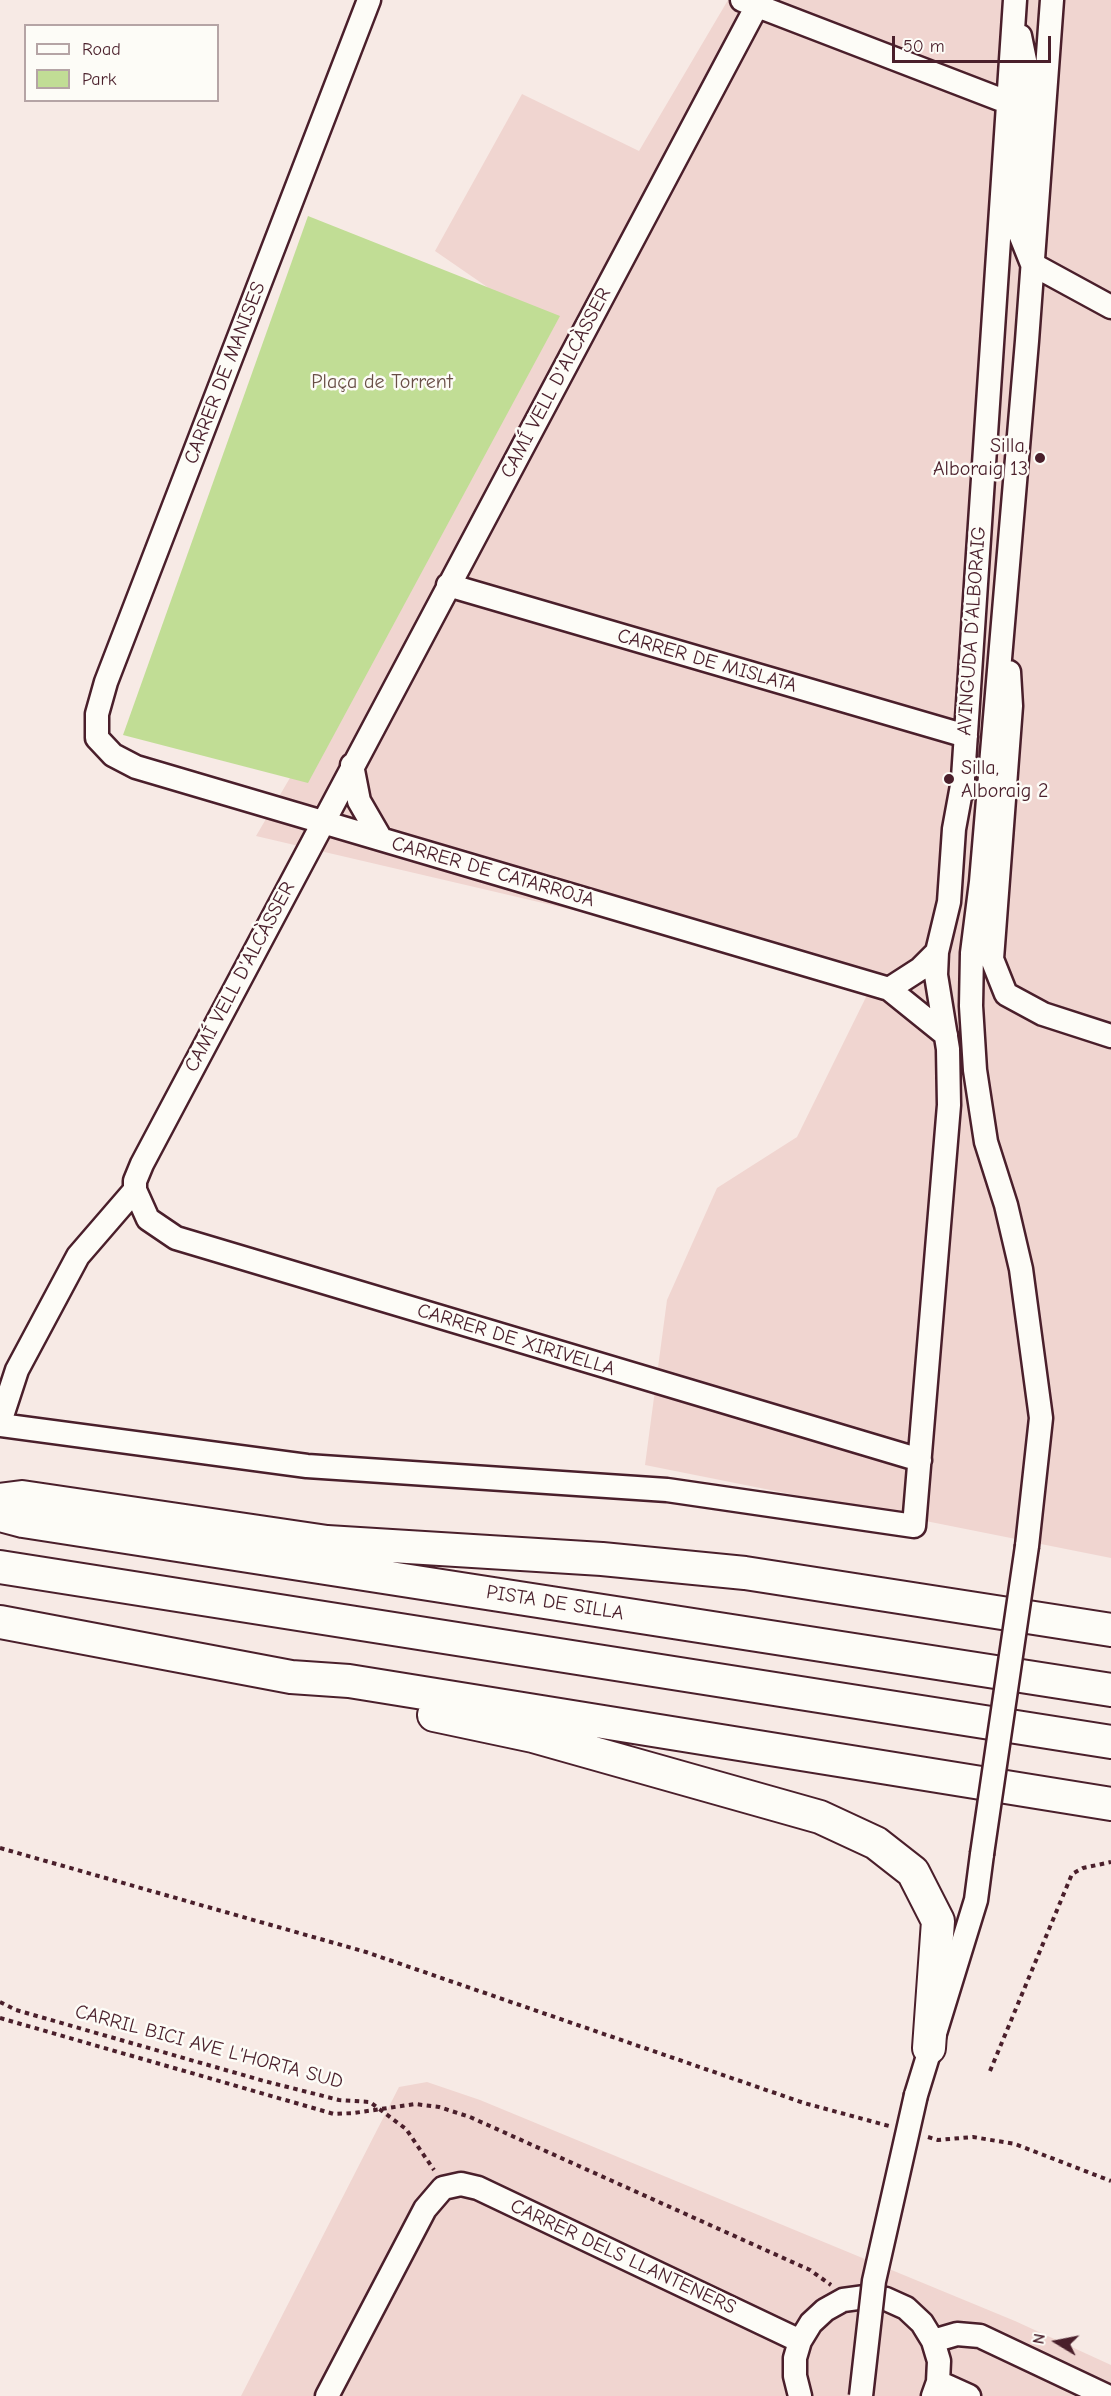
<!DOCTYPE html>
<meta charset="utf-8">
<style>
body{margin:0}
#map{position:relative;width:1111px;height:2396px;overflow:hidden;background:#f7eae5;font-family:"Comic Neue",sans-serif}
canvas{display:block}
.legend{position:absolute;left:24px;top:24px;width:195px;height:78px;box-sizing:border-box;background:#fdfcf7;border:2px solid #b5a4a5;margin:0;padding:8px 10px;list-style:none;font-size:18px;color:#4a1f2b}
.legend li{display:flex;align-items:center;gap:12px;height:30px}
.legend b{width:30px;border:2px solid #b5a4a5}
.north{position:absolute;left:1027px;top:2312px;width:60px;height:60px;-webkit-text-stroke:4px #fdfcf7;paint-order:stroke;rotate:280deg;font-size:16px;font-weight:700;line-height:24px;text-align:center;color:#4a1f2b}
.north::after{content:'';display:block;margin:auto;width:21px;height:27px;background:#4a1f2b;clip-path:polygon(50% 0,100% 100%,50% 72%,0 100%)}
.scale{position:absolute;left:892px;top:36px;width:159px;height:27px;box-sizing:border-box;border:3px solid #4a1f2b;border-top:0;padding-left:8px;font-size:18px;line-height:21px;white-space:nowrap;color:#4a1f2b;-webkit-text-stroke:4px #fdfcf7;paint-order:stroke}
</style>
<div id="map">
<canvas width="1111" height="2396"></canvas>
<ul class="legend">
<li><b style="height:8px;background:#fdfcf7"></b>Road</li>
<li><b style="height:16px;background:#c1dd95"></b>Park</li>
</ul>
<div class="north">N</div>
<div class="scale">50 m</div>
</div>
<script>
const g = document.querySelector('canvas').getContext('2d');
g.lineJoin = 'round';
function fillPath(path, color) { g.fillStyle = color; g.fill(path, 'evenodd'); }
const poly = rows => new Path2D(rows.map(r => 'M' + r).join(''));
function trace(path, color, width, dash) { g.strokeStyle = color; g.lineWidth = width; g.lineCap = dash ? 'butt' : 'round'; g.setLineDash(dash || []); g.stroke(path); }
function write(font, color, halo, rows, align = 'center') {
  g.font = font + ' "Comic Neue",sans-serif'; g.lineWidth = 5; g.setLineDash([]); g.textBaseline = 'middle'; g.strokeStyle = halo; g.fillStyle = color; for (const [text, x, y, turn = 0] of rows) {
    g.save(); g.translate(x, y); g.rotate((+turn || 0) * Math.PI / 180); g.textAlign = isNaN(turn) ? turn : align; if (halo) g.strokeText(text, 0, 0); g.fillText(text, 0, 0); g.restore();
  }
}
fillPath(poly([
 [728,0,1111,0,1111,1558,645,1465,667,1300,717,1188,797,1137,868,993,620,921,256,836,551,331,435,251,522,94,639,151],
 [427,2082,480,2100,1015,2321,1111,2365,1111,2396,241,2396,399,2087]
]), '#f0d5d0');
fillPath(poly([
 [308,216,560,316,308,783,123,735]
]), '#c1dd95');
const minor = poly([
 [369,0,106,682,97,714,97,738,113,755,136,767,889,989,946,1035],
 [742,0,1007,102],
 [760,0,142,1164,135,1181,135,1190,148,1219,176,1238,920,1460],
 [1020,36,1027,70,1018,229,1032,264,1111,307],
 [448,585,966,736],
 [1009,672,1011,706,992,959,1006,994,1043,1014,1111,1036],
 [352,765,359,801,381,839],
 [962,793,1015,0],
 [889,989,920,969,937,952],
 [0,1422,17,1370,78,1256,135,1190],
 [0,1425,307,1466,667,1490,914,1526,949,1105,948,1049,936,975,937,952,949,902,954,829,963,780],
 [1027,1546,1041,1418,1021,1269,1006,1205,986,1142,975,1070,971,1006,972,953,981,882,1027,341,1052,0],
 [916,2095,976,1900,982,1854],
 [933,2341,957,2334,980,2336,1107,2396],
 [938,2382,969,2396],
 [327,2396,425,2209,443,2188,461,2184,478,2188,800,2341],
 [800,2396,795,2376,795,2358,800,2341,811,2323,825,2310,843,2300,865,2297,886,2299,906,2308,922,2323,933,2341,939,2361,938,2382,933,2396]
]);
const highway = poly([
 [0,1500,22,1497,327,1542,602,1559,745,1573,1111,1630],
 [0,1515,23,1521,1111,1690],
 [0,1567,1111,1742],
 [0,1622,291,1677,349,1681,1111,1804],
 [434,1715,533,1736,820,1817,876,1843,913,1872,938,1921,929,2048]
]);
trace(minor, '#4a1f2b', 27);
trace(highway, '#4a1f2b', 36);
trace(poly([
 [0,1848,366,1952,804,2103,889,2126],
 [0,2002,16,2010,264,2081,339,2100,370,2102,406,2129,434,2170],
 [0,2018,334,2114,354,2113,415,2104,439,2107,470,2117,810,2270,831,2285],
 [990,2071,1072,1874,1083,1868,1111,1862],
 [928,2137,938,2140,973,2137,1015,2144,1111,2181]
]), '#4a1f2b', 4, [4.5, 4.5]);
trace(minor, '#fdfcf7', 22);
trace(highway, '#fdfcf7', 32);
const minorBridge = poly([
 [982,1854,1027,1546],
 [861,2396,874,2281,916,2095]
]);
trace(minorBridge, '#4a1f2b', 27, []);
trace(minorBridge, '#fdfcf7', 22);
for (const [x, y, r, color] of [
 [1040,458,6,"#4a1f2b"],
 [949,779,6,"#4a1f2b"]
]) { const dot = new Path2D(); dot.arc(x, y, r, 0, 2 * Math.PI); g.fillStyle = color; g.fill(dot); trace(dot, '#fdfcf7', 2); }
write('20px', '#4a1f2b', '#fdfcf7', [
 ["CARRER DE MANISES",225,373,-69],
 ["CAMÍ VELL D'ALCÀSSER",556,383,-62],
 ["AVINGUDA D’ALBORAIG",972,631,-86],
 ["CARRER DE MISLATA",707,661,16],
 ["CARRER DE CATARROJA",493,872,16],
 ["CAMÍ VELL D'ALCÀSSER",240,977,-62],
 ["CARRER DE XIRIVELLA",516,1340,17],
 ["PISTA DE SILLA",555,1603,9],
 ["CARRIL BICI AVE L'HORTA SUD",209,2047,15],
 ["CARRER DELS LLANTENERS",623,2257,25]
]);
write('20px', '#684e46', '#fdfcf7', [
 ["Plaça de Torrent",382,382]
]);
write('20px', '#4a1f2b', '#fdfcf7', [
 ["Silla,",1028,446],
 ["Alboraig 13",1028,469],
 ["Silla,",961,768,"left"],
 ["Alboraig 2",961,791,"left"]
], 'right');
</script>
